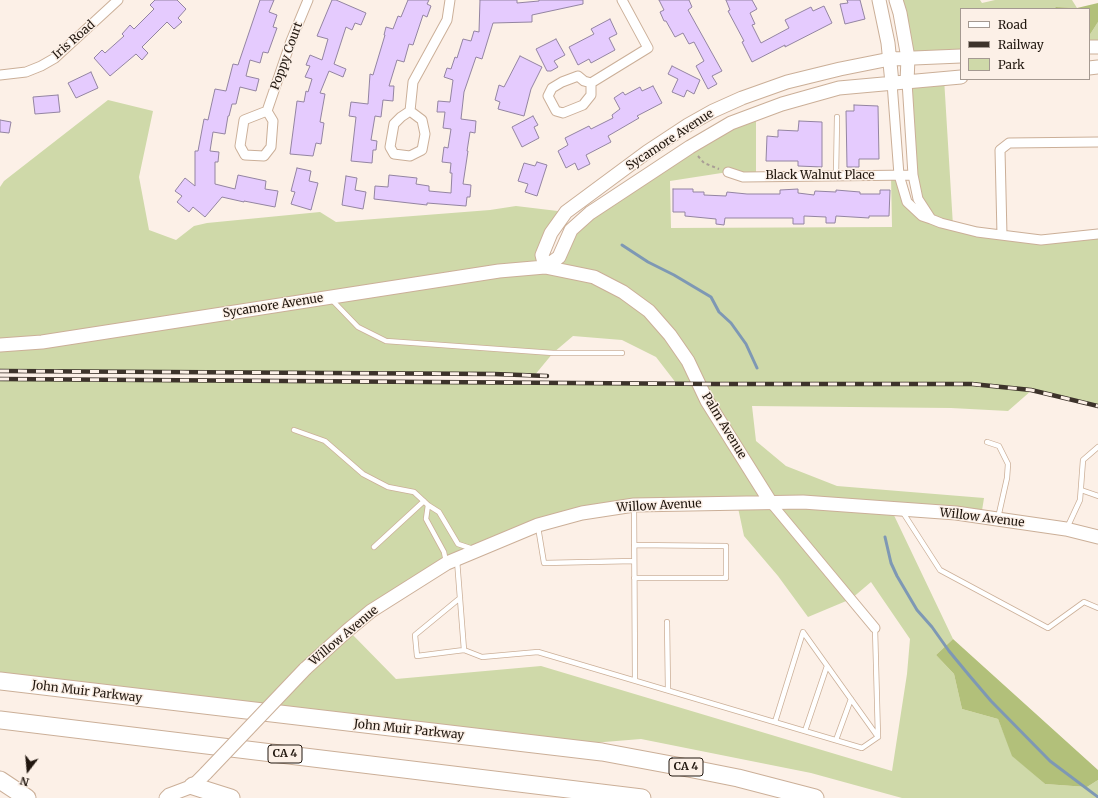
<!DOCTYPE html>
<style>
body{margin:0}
#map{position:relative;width:1098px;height:798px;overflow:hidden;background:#fcf0e7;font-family:Merriweather,serif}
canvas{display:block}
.legend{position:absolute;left:960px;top:8px;width:130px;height:72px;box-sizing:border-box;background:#fcf0e7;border:1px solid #a49991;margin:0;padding:5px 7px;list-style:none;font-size:12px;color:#21170f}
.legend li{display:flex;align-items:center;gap:8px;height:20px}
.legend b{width:20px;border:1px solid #a49991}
.north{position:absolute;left:8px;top:750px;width:40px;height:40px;-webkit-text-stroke:3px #fcf0e7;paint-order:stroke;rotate:196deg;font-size:11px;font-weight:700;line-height:16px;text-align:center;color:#21170f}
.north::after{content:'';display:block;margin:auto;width:14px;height:18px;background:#21170f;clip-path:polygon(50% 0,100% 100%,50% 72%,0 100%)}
</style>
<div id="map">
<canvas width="1098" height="798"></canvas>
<ul class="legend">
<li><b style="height:5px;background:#fff"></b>Road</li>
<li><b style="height:5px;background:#3d332b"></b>Railway</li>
<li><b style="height:11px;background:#cfd9a9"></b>Park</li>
</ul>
<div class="north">N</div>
</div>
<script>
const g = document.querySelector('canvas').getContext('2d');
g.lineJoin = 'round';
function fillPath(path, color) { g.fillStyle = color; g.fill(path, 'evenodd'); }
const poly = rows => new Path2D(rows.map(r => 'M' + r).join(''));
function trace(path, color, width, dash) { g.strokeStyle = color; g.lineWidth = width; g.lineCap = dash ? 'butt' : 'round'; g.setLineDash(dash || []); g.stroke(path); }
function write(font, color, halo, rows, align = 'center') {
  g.font = font + ' Merriweather,serif'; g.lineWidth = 3; g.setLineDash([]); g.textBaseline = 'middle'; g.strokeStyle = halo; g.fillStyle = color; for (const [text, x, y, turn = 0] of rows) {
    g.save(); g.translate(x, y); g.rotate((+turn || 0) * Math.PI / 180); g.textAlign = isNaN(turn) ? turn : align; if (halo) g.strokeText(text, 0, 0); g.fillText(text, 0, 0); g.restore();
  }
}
fillPath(poly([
 [896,0,980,0,982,3,995,0,1072,0,1077,8,1056,7,1053,9,961,9,961,56,908,58],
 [1098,22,1098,47,1089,47,1089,36],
 [944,78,953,226,1041,240,1098,234,1098,406,1032,390,1008,411,951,408,752,406,756,441,786,466,837,486,984,498,981,517,891,509,953,639,936,655,954,674,962,709,998,719,1013,756,1045,784,1087,787,1098,780,1098,798,902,798,811,773,641,739,555,746,259,708,0,682,0,379,676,383,656,357,622,340,573,336,553,353,534,376,494,374,0,371,0,187,4,181,108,100,153,111,139,177,149,230,176,240,194,226,207,223,320,212,336,222,490,210,516,206,566,212,551,233,545,267,590,213,756,114,756,177,728,172,670,181,671,228,892,227,891,176,899,175,907,202,922,216,918,199,907,82],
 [737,503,744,536,778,576,808,617,851,599,871,582,910,639,907,674,892,771,541,666,396,679,348,630,476,550,582,513]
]), '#cfd9a9');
fillPath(poly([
 [1098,3,1098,22,1089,36,1089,9,1053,9,1056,7,1077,8],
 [953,639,1098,770,1098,780,1087,787,1045,784,1012,756,998,719,962,709,954,674,936,655]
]), '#b2c07a');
trace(poly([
 [622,245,648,262,674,275,711,297,719,312,731,323,746,344,757,368],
 [885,537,891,563,897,576,917,610,932,627,949,651,968,674,991,701,1050,761,1098,797]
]), '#7e98b4', 3);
const building = poly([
 [155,0,177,0,186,9,178,18,182,22,174,29,167,22,142,47,148,53,142,60,136,54,110,76,94,58,102,50,105,53,124,36,122,34,130,25,134,29,154,9,150,5,155,0],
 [260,0,274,0,269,12,277,15,273,27,277,28,268,53,263,52,260,63,250,60,246,76,259,79,256,91,240,87,236,104,232,104,229,116,228,116,225,134,213,132,210,151,219,152,218,162,215,162,215,184,235,189,238,175,266,181,265,189,278,191,275,207,244,201,244,202,222,197,205,217,193,207,189,212,177,202,182,196,175,191,185,178,195,186,195,151,198,151,204,119,208,120,215,89,226,91,233,64,238,65,260,0],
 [332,0,336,0,366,13,361,25,355,23,352,30,346,27,334,64,346,69,343,77,329,71,320,93,325,94,320,122,324,123,321,144,316,143,313,156,290,154,297,101,304,102,306,91,308,92,312,79,305,77,310,66,306,65,310,55,322,60,328,39,317,36,332,0],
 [408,0,429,0,427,4,431,6,427,17,423,15,413,45,409,44,404,62,397,60,389,86,394,86,393,101,383,100,381,117,375,116,371,140,377,141,376,150,373,150,372,163,351,161,356,117,349,116,351,102,368,104,370,74,373,75,385,35,384,35,386,27,393,29,398,16,401,17,408,0],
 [480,0,517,0,517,3,539,1,539,0,583,0,583,4,532,15,532,22,493,23,482,59,476,57,464,92,461,119,476,121,475,133,470,132,467,151,468,151,463,184,471,185,470,197,467,197,466,206,427,203,427,205,374,199,375,186,388,187,389,175,417,178,416,184,429,186,429,191,451,193,452,173,450,173,451,163,442,162,444,147,448,148,451,129,443,128,445,112,437,112,438,101,450,102,453,80,444,77,447,68,451,69,455,57,457,58,463,39,471,41,474,31,479,32,480,0],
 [659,0,689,0,692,7,688,10,722,71,712,76,717,84,708,89,696,66,704,61,694,42,689,44,683,33,675,37,666,21,664,21,660,12,664,10,659,0],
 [726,0,752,0,757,9,750,13,755,24,752,25,761,43,789,28,785,20,811,7,813,11,824,6,832,23,785,47,785,45,752,62,742,42,744,41,728,11,730,10,726,0],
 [847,0,860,0,865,19,845,24,840,4,848,3,847,0],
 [610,19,617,34,609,38,615,50,591,63,589,59,578,65,569,47,594,34,591,29,610,19],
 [556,39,565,55,554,61,558,67,551,71,547,71,536,49,556,39],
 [520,56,542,67,531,89,524,116,498,109,500,102,495,100,499,85,504,87,520,56],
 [672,66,700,80,694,94,687,90,684,97,672,92,678,79,668,74,672,66],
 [91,72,98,88,76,98,68,83,91,72],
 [653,86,662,103,637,116,639,118,608,136,611,142,586,155,590,164,578,170,575,163,566,168,558,151,568,145,565,138,589,126,591,129,613,118,612,115,620,109,614,98,623,92,625,95,640,87,642,91,653,86],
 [58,95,60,112,35,114,33,97,58,95],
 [854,105,878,106,879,159,859,159,859,167,847,167,846,111,854,111,854,105],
 [533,116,538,125,534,127,539,138,522,147,512,127,533,116],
 [0,120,11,122,9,133,0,132,0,120],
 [799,121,822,122,822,167,798,166,798,161,766,161,767,136,778,137,778,130,798,131,799,121],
 [537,162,547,165,537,196,525,192,528,184,518,181,524,163,535,166,537,162],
 [297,168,311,171,309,181,318,183,311,210,291,204,295,192,291,191,297,168],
 [346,176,357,178,355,190,366,192,363,209,342,205,346,176],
 [673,189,693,189,693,192,704,192,704,195,726,196,727,192,747,194,780,194,780,190,798,189,798,193,814,195,815,191,836,192,836,190,860,192,860,194,880,194,880,190,890,190,889,216,869,216,869,218,836,216,835,223,826,223,826,217,804,216,804,224,793,224,793,218,725,218,724,225,716,224,716,219,685,216,685,212,673,212,673,189]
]);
fillPath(building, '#e5cbfe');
trace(building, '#9384a1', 1);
const lane = poly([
 [836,176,837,117],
 [332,300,358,327,386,341,553,353,622,353],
 [294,430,325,441,363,474,388,487,414,492,428,505,439,512,458,544,473,549],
 [987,442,999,446,1008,464,1007,478,998,518],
 [1081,490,1098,496],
 [428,505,426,519,444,552,446,562],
 [634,506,635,680],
 [902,511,940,570,1048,628,1084,602,1098,608],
 [538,527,544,563,634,561],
 [1067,528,1080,500,1083,460,1098,447],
 [634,545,726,546,726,578,634,578],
 [374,547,424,501],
 [457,560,464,650,417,656,415,635,460,598],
 [667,622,668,690],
 [875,628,878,737],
 [464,650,482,657,538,652,862,748,878,737],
 [775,722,803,632,878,737],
 [805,731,827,666],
 [836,740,851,699]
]);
const street = poly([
 [0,75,26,72,41,66,55,58,118,0],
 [578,76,584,81,591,83,591,95,583,105,563,113,556,111,548,96,552,88,562,82,578,76],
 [591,83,648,48,622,0],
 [892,83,899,175,907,202,922,216,931,219,918,199,913,175,907,82],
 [267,111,273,121,271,147,264,156,245,155,240,146,244,120,267,111],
 [267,111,291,41,308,0],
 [410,111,422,120,425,134,422,150,410,156,394,154,390,147,394,124,401,117,410,111],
 [410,111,413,82,447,20,450,0],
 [728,172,743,177,913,175],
 [931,219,941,223,977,232,1041,240,1098,234],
 [1002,235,1000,150,1009,143,1098,142],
 [771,503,875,628]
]);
const secondary = poly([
 [879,0,888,43,892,83],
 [896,0,900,13,908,58,907,82],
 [1089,47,1098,47],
 [1089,68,1098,67],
 [545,267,542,255,551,233,566,212,647,152,688,125,713,111,742,98,787,82,840,69,890,59,961,56],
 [545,267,594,277,623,292,649,311,670,335,688,361,707,401,771,503],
 [0,345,42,342,499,271,545,267,559,257,571,230,590,213,690,147,731,123,782,104,839,88,961,77],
 [305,669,348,630,371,611,447,563,538,525,582,513,634,505,803,502,956,513,1066,529,1098,537],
 [166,798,169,795,193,786,206,773]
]);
const highway = poly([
 [0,681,602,752,693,769,738,778,815,798],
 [0,720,642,798],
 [0,780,27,798],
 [193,786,231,798]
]);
trace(lane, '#cbaf98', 6);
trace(street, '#cbaf98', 11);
trace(secondary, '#cbaf98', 15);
trace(highway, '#cbaf98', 19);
trace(poly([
 [698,156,704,163,719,169]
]), '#a89d95', 2, [3, 3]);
trace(lane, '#fff', 4.5);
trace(street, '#fff', 9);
trace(secondary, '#fff', 13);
trace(highway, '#fff', 17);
const rail = poly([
 [0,371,494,374,547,376],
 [0,379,716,384,972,384,1031,390,1098,406]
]);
trace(rail, '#3d332b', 4.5);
trace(rail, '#fcf0e7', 3, [9]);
const secondaryBridge = poly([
 [206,773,305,669]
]);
trace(secondaryBridge, '#cbaf98', 15, []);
trace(secondaryBridge, '#fff', 13);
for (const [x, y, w] of [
 [285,754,34],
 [686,767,34]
]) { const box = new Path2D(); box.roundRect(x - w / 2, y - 9, w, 18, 3); g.fillStyle = '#fcf0e7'; g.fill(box); trace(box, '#21170f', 1); }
write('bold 11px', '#21170f', null, [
 ["CA 4",285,754],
 ["CA 4",686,767]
]);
write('12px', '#21170f', '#fcf0e7', [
 ["Iris Road",74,40,-41],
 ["Poppy Court",287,56,-70],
 ["Sycamore Avenue",670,140,-33],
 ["Black Walnut Place",820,176],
 ["Sycamore Avenue",273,306,-9],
 ["Palm Avenue",724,426,59],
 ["Willow Avenue",659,506,-3],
 ["Willow Avenue",982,518,7],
 ["Willow Avenue",344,636,-40],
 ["John Muir Parkway",87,692,7],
 ["John Muir Parkway",409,730,6]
]);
</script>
